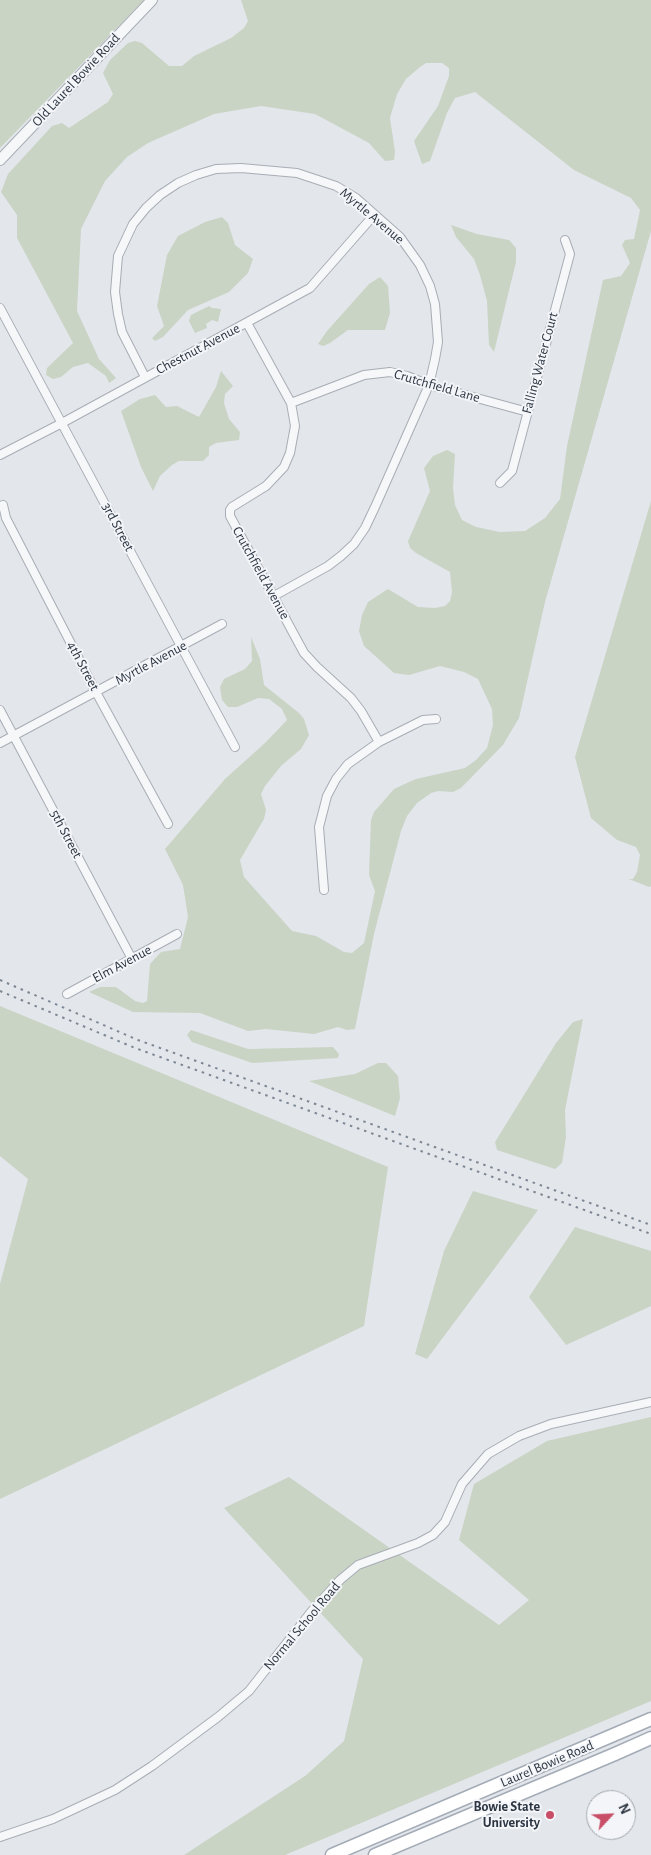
<!DOCTYPE html>
<style>
body{margin:0}
#map{position:relative;width:651px;height:1855px;overflow:hidden;background:#e3e6eb;font-family:"Alegreya Sans",sans-serif}
canvas{display:block}
.north{position:absolute;left:586px;top:1790px;width:50px;height:50px;box-sizing:border-box;background:#f3f5f8;border:1px solid #a3a8af;border-radius:50%;rotate:65deg;font-size:14px;font-weight:700;line-height:20px;text-align:center;color:#2c3542}
.north::after{content:'';display:block;margin:auto;width:18px;height:22px;background:#c84f67;clip-path:polygon(50% 0,100% 100%,50% 72%,0 100%)}
</style>
<div id="map">
<canvas width="651" height="1855"></canvas>
<div class="north">N</div>
</div>
<script>
const g = document.querySelector('canvas').getContext('2d');
g.lineJoin = 'round';
function fillPath(path, color) { g.fillStyle = color; g.fill(path, 'evenodd'); }
const poly = rows => new Path2D(rows.map(r => 'M' + r).join(''));
function trace(path, color, width, dash) { g.strokeStyle = color; g.lineWidth = width; g.lineCap = dash ? 'butt' : 'round'; g.setLineDash(dash || []); g.stroke(path); }
function write(font, color, halo, rows, align = 'center') {
  g.font = font + ' "Alegreya Sans",sans-serif'; g.lineWidth = 4; g.setLineDash([]); g.textBaseline = 'middle'; g.strokeStyle = halo; g.fillStyle = color; for (const [text, x, y, turn = 0] of rows) {
    g.save(); g.translate(x, y); g.rotate((+turn || 0) * Math.PI / 180); g.textAlign = isNaN(turn) ? turn : align; if (halo) g.strokeText(text, 0, 0); g.fillText(text, 0, 0); g.restore();
  }
}
fillPath(poly([
 [0,0,144,0,0,148],
 [241,0,651,0,651,231,545,602,519,718,503,745,461,788,453,792,438,791,431,793,417,803,407,816,401,831,374,934,355,1029,347,1030,338,1027,314,1034,266,1029,248,1031,200,1013,133,1012,89,992,100,987,116,987,135,1001,143,1003,147,1001,150,964,161,952,180,949,188,917,183,885,165,849,225,779,265,743,287,720,282,709,269,699,258,698,237,707,228,707,222,700,220,687,224,679,245,669,252,661,251,637,260,659,264,685,299,713,304,719,309,735,301,749,281,766,265,786,261,794,266,810,264,819,240,860,244,877,292,931,316,936,344,952,352,953,364,943,375,891,369,875,371,820,374,812,394,789,416,779,465,768,476,760,487,748,493,725,492,709,478,679,464,672,440,666,409,675,394,673,364,646,359,631,362,615,368,602,388,589,418,607,435,608,445,606,450,601,452,592,450,572,416,553,410,548,408,541,430,491,424,468,433,456,447,450,455,454,453,488,455,505,462,520,476,527,500,532,525,531,545,518,560,499,567,446,603,280,621,276,630,263,622,245,625,240,634,239,640,210,631,198,574,170,475,92,455,98,447,113,430,161,422,164,414,141,438,106,449,76,449,68,442,63,426,63,420,67,406,79,397,94,390,118,395,152,394,160,385,161,369,143,315,114,261,106,214,114,148,143,127,157,105,181,81,229,77,311,99,359,116,378,109,383,106,376,88,363,73,367,61,377,53,379,46,375,47,368,73,343,17,238,17,215,1,192,8,174,52,126,62,123,69,128,108,102,113,94,103,73,110,60,128,43,135,41,142,43,169,66,182,66,194,56,231,38,244,28,248,21],
 [222,217,228,223,235,245,253,259,248,273,229,292,188,310,163,337,155,341,152,338,164,326,157,306,167,255,178,236,205,222],
 [451,225,477,234,509,240,516,248,516,262,494,352,489,345,487,301,480,275,474,259,456,237],
 [380,277,388,286,390,313,385,330,348,330,330,343,323,346,318,344,327,331,369,284],
 [209,306,212,308,221,309,218,322,212,320,206,324,207,328,195,333,189,321,191,315],
 [221,371,233,386,225,394,224,403,229,419,240,432,239,440,216,443,209,447,209,455,203,461,179,461,172,465,160,476,153,491,141,467,121,411,140,399,155,395,166,407,177,406,199,417,216,387],
 [651,501,651,886,649,887,629,879,633,879,637,872,640,855,636,847,617,840,591,818,575,757],
 [0,1006,388,1167,364,1326,0,1499,0,1284,28,1179,0,1156],
 [583,1019,565,1110,566,1137,562,1163,555,1169,497,1150,495,1142,556,1043,573,1022],
 [191,1030,248,1049,333,1047,339,1054,338,1058,252,1063,192,1042,187,1035],
 [378,1063,386,1063,398,1076,400,1098,395,1116,309,1081,355,1074],
 [473,1191,538,1210,427,1359,415,1354,444,1251],
 [575,1227,651,1251,651,1306,566,1345,529,1297],
 [651,1417,651,1701,285,1855,184,1855,305,1776,344,1741,363,1659,224,1508,289,1477,499,1625,529,1600,459,1540,474,1484,547,1441]
]), '#c9d4c5');
const minor = poly([
 [0,308,235,747],
 [247,323,291,403,295,426,290,453,284,467,266,486,232,507,230,510,230,516,304,653,317,667,351,698,361,711,379,742],
 [145,377,122,332,118,314,115,292,118,256,133,224,146,208,160,195,178,183,196,175,216,169,241,168,297,173,336,186,356,198,400,237,420,265,430,286,435,304,438,342,435,359,429,385,375,507,365,528,354,544,341,556,328,566,274,596],
 [291,403,364,375,390,372,407,376,429,385,528,412],
 [0,455,62,423,310,288,374,215],
 [500,483,512,471,570,254,565,240],
 [3,505,6,518,96,692,168,824],
 [0,710,132,959],
 [0,743,222,624],
 [324,890,319,827,327,796,336,779,348,764,379,742,423,720,436,719],
 [67,994,177,934],
 [0,1837,53,1819,115,1790,152,1766,218,1717,249,1691,311,1612,340,1580,358,1565,418,1543,433,1535,445,1522,462,1484,488,1454,519,1436,551,1424,651,1402]
]);
const tertiary = poly([
 [0,160,152,0]
]);
const primary = poly([
 [332,1855,651,1719],
 [375,1855,615,1754,651,1738]
]);
trace(minor, '#a8adb5', 10);
trace(tertiary, '#a8adb5', 12);
trace(primary, '#a3abb6', 15);
trace(minor, '#f6f7f9', 8);
trace(tertiary, '#f6f7f9', 10);
trace(primary, '#fff', 12);
trace(poly([
 [0,980,138,1040,651,1225],
 [0,991,135,1048,651,1234]
]), '#7d8793', 2, [2.5, 5]);
for (const [x, y, r, color] of [
 [550,1815,5,"#c84f67"]
]) { const dot = new Path2D(); dot.arc(x, y, r, 0, 2 * Math.PI); g.fillStyle = color; g.fill(dot); trace(dot, '#f3f5f8', 2); }
write('14px', '#2c3542', '#f3f5f8', [
 ["Old Laurel Bowie Road",76,80,-47],
 ["Myrtle Avenue",372,216,40],
 ["Chestnut Avenue",198,349,-28],
 ["Falling Water Court",540,363,-75],
 ["Crutchfield Lane",437,386,16],
 ["3rd Street",118,527,62],
 ["Crutchfield Avenue",261,573,61],
 ["Myrtle Avenue",151,663,-28],
 ["4th Street",83,666,62],
 ["5th Street",66,834,62],
 ["Elm Avenue",122,964,-28],
 ["Normal School Road",302,1626,-50],
 ["Laurel Bowie Road",547,1764,-23]
]);
write('bold 14px', '#2c3542', '#f3f5f8', [
 ["Bowie State",540,1807],
 ["University",540,1823]
], 'right');
</script>
